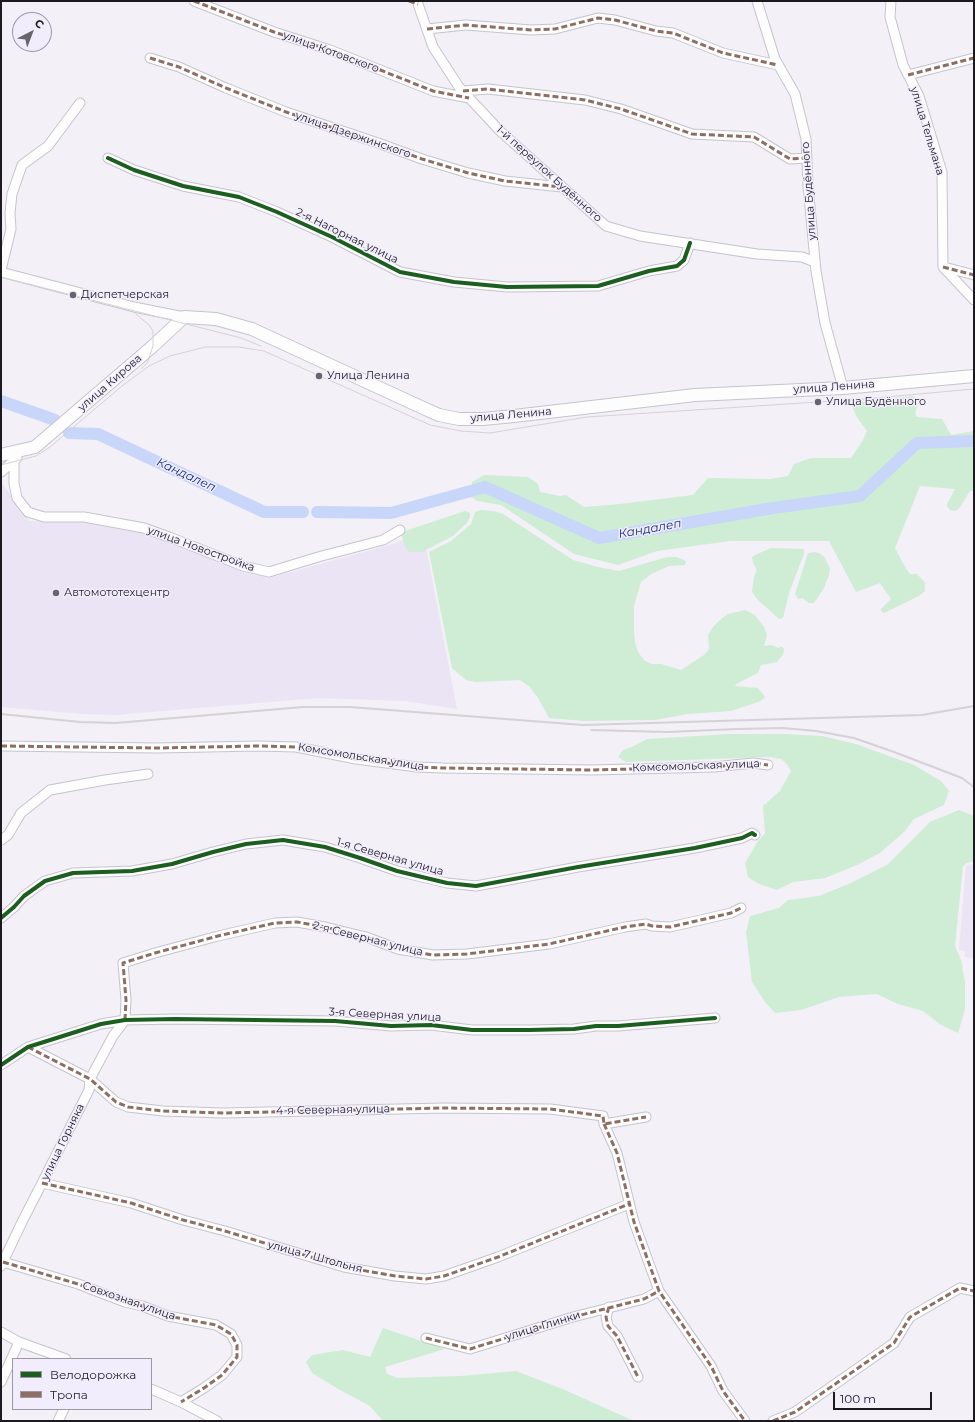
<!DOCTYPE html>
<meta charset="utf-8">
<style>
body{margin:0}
#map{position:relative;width:975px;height:1422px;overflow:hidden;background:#f3f0f8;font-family:Montserrat,sans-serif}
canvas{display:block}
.frame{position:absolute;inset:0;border:2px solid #1c1a20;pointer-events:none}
.legend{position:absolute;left:12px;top:1358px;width:140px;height:52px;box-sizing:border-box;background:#f2edfc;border:1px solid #9c99a4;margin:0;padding:5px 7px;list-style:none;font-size:12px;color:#1c1a20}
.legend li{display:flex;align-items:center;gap:8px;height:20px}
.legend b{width:20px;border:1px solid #9c99a4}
.north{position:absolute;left:12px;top:12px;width:40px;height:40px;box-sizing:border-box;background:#f2edfc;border:1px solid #9c99a4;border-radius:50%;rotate:42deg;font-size:11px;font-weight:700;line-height:16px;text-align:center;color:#1c1a20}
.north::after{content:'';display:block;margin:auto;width:14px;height:18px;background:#67656c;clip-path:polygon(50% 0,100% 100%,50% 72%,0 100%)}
.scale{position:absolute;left:833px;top:1392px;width:99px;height:18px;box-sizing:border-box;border:2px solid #1c1a20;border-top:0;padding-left:5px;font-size:12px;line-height:14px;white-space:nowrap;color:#1c1a20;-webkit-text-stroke:3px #f2edfc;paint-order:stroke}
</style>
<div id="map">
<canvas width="975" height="1422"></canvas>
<div class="frame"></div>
<ul class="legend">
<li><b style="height:5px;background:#1b5e20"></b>Велодорожка</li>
<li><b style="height:5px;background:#8d6e63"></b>Тропа</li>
</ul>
<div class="north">С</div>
<div class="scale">100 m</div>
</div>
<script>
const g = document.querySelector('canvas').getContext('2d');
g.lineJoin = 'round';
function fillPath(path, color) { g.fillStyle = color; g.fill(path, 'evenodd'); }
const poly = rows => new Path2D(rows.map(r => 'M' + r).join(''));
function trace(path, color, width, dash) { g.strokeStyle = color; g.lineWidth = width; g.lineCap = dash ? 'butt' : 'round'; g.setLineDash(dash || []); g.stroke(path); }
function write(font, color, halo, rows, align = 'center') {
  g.font = font + ' Montserrat,sans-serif'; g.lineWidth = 3; g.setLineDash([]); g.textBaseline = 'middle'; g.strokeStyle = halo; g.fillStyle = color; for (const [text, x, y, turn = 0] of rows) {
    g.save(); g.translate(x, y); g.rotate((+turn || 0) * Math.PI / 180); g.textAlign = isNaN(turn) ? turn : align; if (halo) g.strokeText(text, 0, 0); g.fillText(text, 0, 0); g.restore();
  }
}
fillPath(poly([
 [3,484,29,521,83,522,143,532,173,542,246,573,273,577,393,544,423,532,457,709,405,701,318,698,116,715,82,714,1,707,1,486],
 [974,864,974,958,965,957,965,951,959,950,966,865]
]), '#eae4f4');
fillPath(poly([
 [914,396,918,404,915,413,917,417,942,419,951,435,974,431,974,491,970,491,960,507,957,510,954,511,950,510,947,506,947,504,955,489,920,486,895,548,905,567,910,574,917,574,925,583,925,591,919,596,884,613,882,612,881,609,891,599,880,583,856,592,829,541,730,541,657,551,618,565,574,554,501,505,477,501,472,497,472,482,484,475,528,477,538,484,540,492,560,496,566,495,584,507,620,504,693,495,708,478,770,479,788,476,794,464,811,458,851,458,863,440,867,431,856,416,852,405,855,402],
 [481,510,494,511,503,514,573,560,598,567,619,571,667,557,676,557,684,560,686,562,685,565,669,566,651,574,641,582,634,606,634,631,635,642,638,652,644,660,651,664,661,664,681,670,704,655,709,649,708,635,713,627,721,619,728,614,745,610,755,615,764,627,767,635,764,646,771,645,779,648,781,646,784,649,783,655,777,662,761,665,758,673,736,684,735,686,758,688,765,697,761,701,731,711,688,714,655,720,584,721,549,718,538,698,530,687,520,680,476,682,466,680,452,668,429,552,451,541,471,524,475,512],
 [465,511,470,513,470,517,467,523,453,536,422,552,410,552,407,550,401,534,402,532],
 [771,548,804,549,804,554,789,593,783,618,779,619,757,599,752,592,754,577,757,570,753,563,752,557,755,555],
 [814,552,819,553,824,557,830,568,829,575,824,588,814,603,809,603,802,598,798,599,795,594,808,553],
 [730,734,786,734,822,736,856,744,914,765,941,781,949,791,944,805,914,819,905,831,880,853,857,865,825,878,793,882,777,890,759,884,748,877,745,863,758,841,765,833,763,806,780,791,791,771,786,763,781,759,770,757,626,762,618,757,623,750,632,747,647,739],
 [959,810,972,815,974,817,974,861,967,863,963,866,955,946,961,960,965,982,965,1009,958,1033,941,1025,923,1011,898,1004,877,994,839,997,801,1010,775,1013,765,1002,752,982,746,932,750,916,779,908,788,900,819,896,851,883,887,865,930,822],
 [383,1328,445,1349,385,1367,387,1374,398,1378,460,1376,516,1371,565,1390,634,1421,383,1421,370,1406,340,1390,312,1373,306,1362,312,1355,343,1350,370,1357]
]), '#ceedd4');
trace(poly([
 [1,401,55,420],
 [69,433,98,434,264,512,303,512],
 [317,512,391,513,485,487,599,538,773,508,860,496,917,443,974,441]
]), '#c8d6f9', 12);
const minor = poly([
 [194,1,274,32,330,50,433,91,469,98],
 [418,1,418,4,433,47,459,87,500,131,606,226,640,236,757,254,802,257,815,262],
 [757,1,775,59,795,94,806,139,808,186,816,271,825,323,843,388],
 [891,1,890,17,903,65,919,96,942,172,943,267,974,300],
 [427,29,466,25,531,30,555,29,598,18,615,20,656,31,673,33,723,53,778,65],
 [150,58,179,67,226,88,286,112,378,143,422,159,468,173,505,181,562,187],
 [908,75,974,58],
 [463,91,488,89,585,100,621,109,692,134,754,137,790,159,807,158],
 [108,158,134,170,183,186,239,197,277,212,332,237,400,272,454,282,507,287,598,286,649,271,677,266,684,260,690,243],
 [944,267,974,275],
 [1,270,11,229,10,213,12,194,22,165,48,146,80,103],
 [1,272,134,307,184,317],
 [14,461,14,483,17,498,28,512,44,517,84,517,144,528,172,538,243,566,269,572,318,557,383,540,400,530],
 [1,472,17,458],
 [1,746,157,748,258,746,296,747,356,759,417,767,443,768,592,770,714,767,753,763,768,765],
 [1,840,8,835,21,813,50,790,105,780,148,774],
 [1,918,14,907,24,896,45,881,73,873,132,871,172,864,213,852,246,844,283,840,325,847,360,858,397,871,447,883,476,886,578,867,695,848,742,838,752,833,755,835],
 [125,1020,126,1000,123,963,155,953,218,936,275,923,297,922,325,927,366,937,398,949,433,955,467,954,549,944,625,927,646,924,652,926,670,927,731,913,741,908],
 [28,1047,90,1079,116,1102,128,1107,163,1111,224,1113,443,1108,550,1109,603,1116,604,1124,646,1117],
 [1,1065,28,1047,101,1024,125,1020,175,1019,335,1021,391,1026,431,1025,472,1030,529,1030,574,1029,596,1026,618,1026,715,1018],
 [604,1124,617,1153,634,1222,659,1291,711,1366,723,1391,745,1421],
 [42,1183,131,1203,183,1220,225,1231,344,1267,395,1276,426,1279,444,1276,498,1257,629,1204],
 [3,1262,78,1284,125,1302,142,1306,168,1316,216,1325,231,1334,237,1345,237,1357,222,1375,204,1388,181,1402],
 [1,1266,22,1222,42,1183,89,1090,90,1079,113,1036,125,1020],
 [609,1307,606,1317,608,1326,617,1336,638,1377],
 [1,1332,19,1342,66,1359],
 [426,1338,470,1349,573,1317,644,1299,659,1291],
 [1,1382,19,1342],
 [151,1389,181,1402,217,1421],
 [58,1421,64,1409],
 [773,1421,795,1412,894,1343,910,1317,960,1288,974,1291]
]);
const major = poly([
 [1,455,35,447,153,346,184,317,216,319,252,329,421,407,439,415,459,419,483,419,514,416,695,395,843,388,974,376]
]);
trace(minor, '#c6c4ca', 11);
trace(major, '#c6c4ca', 14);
trace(minor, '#fdfdfe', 9);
trace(major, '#fdfdfe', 12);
trace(poly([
 [1,277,241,338,261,346],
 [136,314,149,325,153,331,153,346,149,358,147,363,141,369],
 [1,465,36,456,50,447,122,386,149,366,170,356,205,347,239,347,264,351,430,425,461,431,490,433,587,417,864,399,974,389]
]), '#d4d2d5', 1);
trace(poly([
 [1,714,80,722,116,723,303,707,350,707,583,725,922,715,974,706],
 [591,730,667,732,737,729,783,728,816,731,854,738,894,752,962,778,974,787]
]), '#d4d2d5', 2);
trace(poly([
 [194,1,274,32,330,50,433,91,469,98],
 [409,1,418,4],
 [427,29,466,25,531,30,555,29,598,18,615,20,656,31,673,33,723,53,778,65],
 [150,58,179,67,226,88,286,112,378,143,422,159,468,173,505,181,562,187],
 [908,75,974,58],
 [463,91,488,89,585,100,621,109,692,134,754,137,790,159,807,158],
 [943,267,974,275],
 [1,746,157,748,258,746,296,747,356,759,417,767,443,768,592,770,714,767,753,763,768,765],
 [125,1020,126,1000,123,963,155,953,218,936,275,923,297,922,325,927,366,937,398,949,433,955,467,954,549,944,625,927,646,924,652,926,670,927,731,913,741,908],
 [28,1047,90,1079,116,1102,128,1107,163,1111,224,1113,443,1108,550,1109,603,1116,604,1124,646,1117],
 [604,1124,617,1153,634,1222,659,1291,711,1366,723,1391,745,1421],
 [42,1183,131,1203,183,1220,225,1231,344,1267,395,1276,426,1279,444,1276,498,1257,629,1204],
 [3,1262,78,1284,125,1302,142,1306,168,1316,216,1325,231,1334,237,1345,237,1357,222,1375,204,1388,181,1402],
 [609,1307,606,1317,608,1326,617,1336,638,1377],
 [426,1338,470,1349,573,1317,644,1299,659,1291],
 [773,1421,795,1412,894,1343,910,1317,960,1288,974,1291]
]), '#8d6e63', 3, [6, 3]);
trace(poly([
 [108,158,134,170,183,186,239,197,277,212,332,237,400,272,454,282,507,287,598,286,649,271,677,266,684,260,690,243],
 [1,918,14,907,24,896,45,881,73,873,132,871,172,864,213,852,246,844,283,840,325,847,360,858,397,871,447,883,476,886,578,867,695,848,742,838,752,833,755,835],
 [1,1065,28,1047,101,1024,125,1020,175,1019,335,1021,391,1026,431,1025,472,1030,529,1030,574,1029,596,1026,618,1026,715,1018]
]), '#1b5e20', 4);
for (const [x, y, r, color] of [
 [73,295,4,"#67656c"],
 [319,376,4,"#67656c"],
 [818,402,4,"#67656c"],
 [56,593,4,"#67656c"]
]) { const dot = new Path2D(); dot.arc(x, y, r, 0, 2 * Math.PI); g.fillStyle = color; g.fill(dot); trace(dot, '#f2edfc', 1.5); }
write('11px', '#1c1a20', '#f2edfc', [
 ["улица Котовского",331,52,20],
 ["улица Тельмана",927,131,73],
 ["улица Дзержинского",353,135,19],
 ["1-й переулок Будённого",549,174,42],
 ["улица Будённого",809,191,-94],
 ["2-я Нагорная улица",347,236,26],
 ["улица Кирова",110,383,-41],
 ["улица Ленина",834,387,-4],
 ["улица Ленина",511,415,-5],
 ["улица Новостройка",201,549,20],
 ["Комсомольская улица",361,757,9],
 ["Комсомольская улица",696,766,-2],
 ["1-я Северная улица",390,857,16],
 ["2-я Северная улица",368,939,14],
 ["3-я Северная улица",385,1015,3],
 ["4-я Северная улица",333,1110,-1],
 ["улица Горняка",63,1142,-64],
 ["улица 7 Штольня",315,1257,15],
 ["Совхозная улица",129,1301,19],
 ["улица Глинки",543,1326,-17]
]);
write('11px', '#1c1a20', '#f2edfc', [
 ["Диспетчерская",81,295],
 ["Улица Ленина",327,376],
 ["Улица Будённого",826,402],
 ["Автомототехцентр",64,593]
], 'left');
write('italic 12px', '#122f83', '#f2edfc', [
 ["Кандалеп",186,475,25],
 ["Кандалеп",650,529,-10]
]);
</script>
